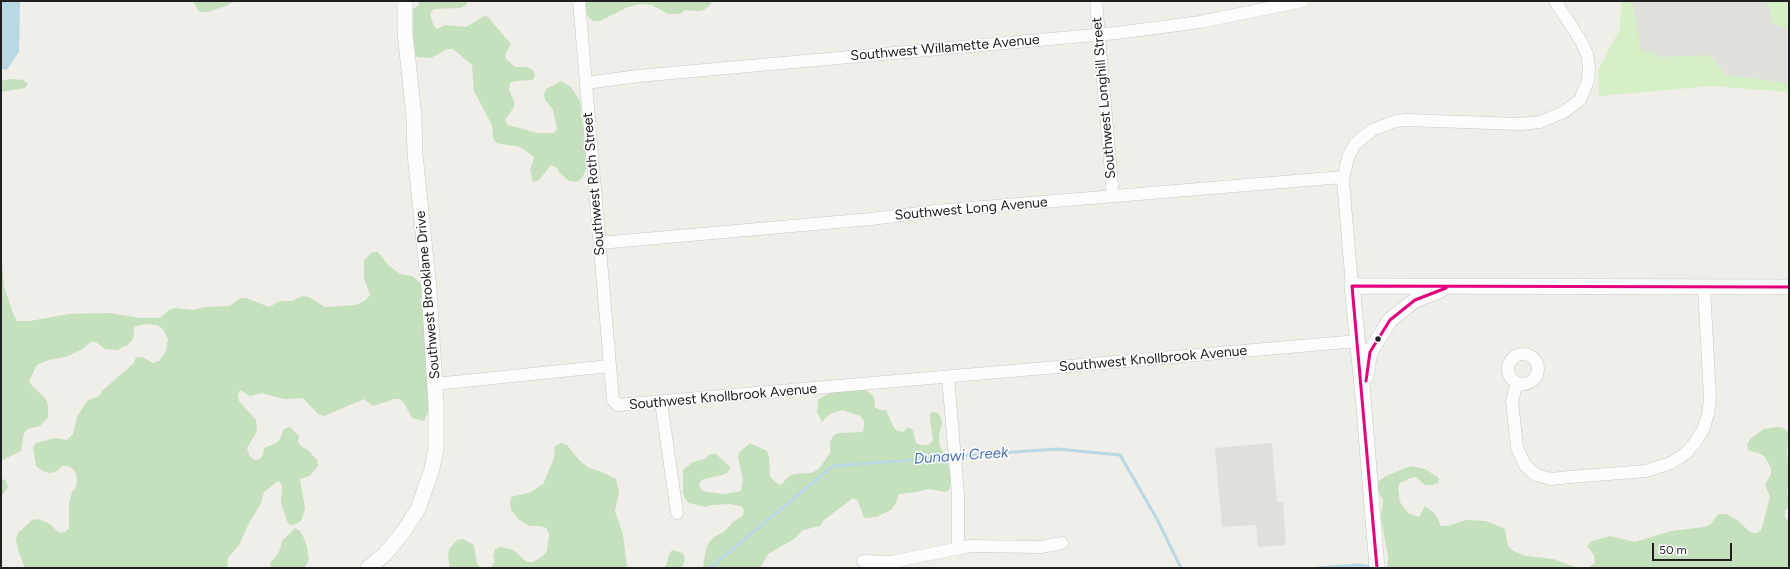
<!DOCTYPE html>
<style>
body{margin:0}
#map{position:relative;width:1790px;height:569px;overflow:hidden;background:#efeee9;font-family:Figtree,sans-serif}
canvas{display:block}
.frame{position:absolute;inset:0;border:2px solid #202020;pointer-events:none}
.scale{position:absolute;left:1652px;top:543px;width:80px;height:18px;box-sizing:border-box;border:2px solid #202020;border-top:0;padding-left:5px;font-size:12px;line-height:14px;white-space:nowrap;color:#202020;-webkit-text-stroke:3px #fff;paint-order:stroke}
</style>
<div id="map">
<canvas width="1790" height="569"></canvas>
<div class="frame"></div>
<div class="scale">50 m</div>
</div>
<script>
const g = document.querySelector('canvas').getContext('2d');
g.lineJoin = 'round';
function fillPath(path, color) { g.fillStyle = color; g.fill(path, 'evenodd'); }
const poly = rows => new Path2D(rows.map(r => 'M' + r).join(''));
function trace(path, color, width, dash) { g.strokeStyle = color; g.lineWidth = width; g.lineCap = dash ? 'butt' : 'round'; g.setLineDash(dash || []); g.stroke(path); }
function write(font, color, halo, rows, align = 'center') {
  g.font = font + ' Figtree,sans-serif'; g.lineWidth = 3; g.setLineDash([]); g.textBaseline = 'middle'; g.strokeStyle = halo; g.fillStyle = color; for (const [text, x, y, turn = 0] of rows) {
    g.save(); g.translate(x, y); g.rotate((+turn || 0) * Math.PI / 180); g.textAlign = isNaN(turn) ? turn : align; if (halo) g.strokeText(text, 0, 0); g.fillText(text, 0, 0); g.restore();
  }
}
fillPath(poly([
 [1621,1,1789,1,1789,92,1712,86,1599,96,1598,70,1620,29]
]), '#d7efc6');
fillPath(poly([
 [192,1,235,1,226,6,207,12,200,12],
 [418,1,468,1,466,5,460,8,434,9,430,13,433,24,437,29,445,25,466,27,486,15,511,44,505,54,506,59,515,67,527,67,533,70,535,75,533,80,515,81,510,83,509,90,514,101,514,107,505,120,508,125,537,133,554,133,557,129,553,110,545,100,544,94,546,89,561,81,571,87,580,101,583,129,590,146,589,163,582,178,576,182,569,181,560,173,557,168,551,165,539,180,533,182,530,170,534,158,530,154,520,147,496,143,493,138,492,125,474,91,472,65,453,49,447,49,431,58,418,57,412,54,409,12,419,5],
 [587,1,712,1,709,6,704,10,698,11,685,10,680,14,668,14,652,5,640,4,628,7,600,21,594,21,589,18,586,13,585,6],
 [11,79,23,80,28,84,25,88,1,92,1,81],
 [1,251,4,287,14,316,17,321,30,321,69,314,109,313,140,318,160,318,169,310,174,308,193,310,205,307,230,306,240,298,246,298,269,307,280,301,292,301,303,296,309,297,325,307,356,305,366,300,370,295,364,278,364,260,372,252,378,252,389,266,400,274,412,276,417,280,425,289,420,300,423,306,431,405,424,421,412,418,404,403,400,399,394,399,373,406,364,399,324,416,318,414,303,398,284,399,262,393,250,396,240,390,238,395,239,401,256,420,257,427,256,433,247,448,249,455,254,460,260,459,263,454,264,448,276,443,280,439,284,429,290,427,299,436,298,442,302,447,308,450,317,460,318,466,310,476,300,479,305,508,301,521,296,524,290,525,287,521,281,503,282,485,278,481,264,492,261,503,249,523,239,545,228,558,227,568,25,568,18,550,16,539,18,533,32,520,38,519,50,524,59,533,65,532,69,528,69,503,72,492,76,487,77,480,76,474,73,469,68,466,62,466,57,471,51,473,45,472,36,466,33,448,36,443,55,438,67,440,73,434,77,417,87,401,99,396,102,391,134,363,136,357,142,357,153,363,159,361,166,351,168,339,163,329,157,325,145,324,134,327,133,339,128,345,117,350,105,349,96,342,91,342,81,350,65,357,48,360,37,365,29,381,32,386,46,399,48,406,48,418,40,426,28,429,24,433,21,451,1,461],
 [857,386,863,387,873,396,875,402,874,407,880,410,886,410,893,426,897,431,903,432,908,427,913,430,916,443,921,445,928,445,933,441,930,417,931,412,938,413,941,418,942,424,939,435,939,441,940,447,947,458,951,477,950,489,946,492,928,489,917,492,899,494,895,505,891,510,876,517,864,518,858,501,853,498,824,520,820,526,803,530,794,539,768,554,760,568,703,568,706,548,709,542,714,537,725,531,733,522,743,516,744,510,741,506,729,504,711,505,706,507,689,503,685,499,683,493,683,470,693,462,705,459,709,455,715,453,731,468,727,473,722,475,701,480,699,486,703,491,709,492,723,494,741,491,743,480,738,457,740,452,750,443,767,451,769,457,770,476,775,482,781,485,788,477,794,474,811,473,819,469,830,453,830,442,833,436,838,433,863,432,864,426,864,421,860,416,843,410,830,414,822,422,817,412,818,400,828,394],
 [1777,427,1784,428,1789,433,1787,451,1789,484,1787,490,1789,506,1785,511,1785,517,1789,522,1789,568,1587,568,1595,563,1594,555,1587,546,1592,541,1610,536,1635,542,1671,531,1705,527,1711,524,1718,514,1726,514,1737,520,1750,532,1756,533,1761,531,1770,497,1765,485,1771,474,1771,468,1765,457,1761,454,1748,450,1747,445,1750,439,1764,429],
 [561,443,567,445,579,460,589,468,602,472,616,479,619,492,615,511,623,534,627,568,490,568,495,562,493,556,495,549,501,547,513,550,527,562,533,562,543,556,547,551,549,534,546,528,540,526,529,526,518,519,511,510,510,502,511,497,531,492,543,484,554,458,555,446],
 [1411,466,1425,469,1439,478,1438,483,1433,485,1425,485,1416,477,1410,478,1400,483,1398,488,1400,502,1408,513,1419,517,1425,506,1435,514,1441,526,1448,526,1466,520,1486,521,1505,529,1508,546,1513,551,1526,556,1553,559,1578,568,1387,568,1388,556,1381,518,1383,500,1377,489,1376,483,1386,476],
 [1,478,6,481,8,487,1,497],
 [295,528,300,531,303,536,307,547,309,559,307,564,304,568,270,568,271,562,279,552,282,541],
 [463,539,474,545,477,563,481,568,450,568,448,555,449,549,457,540],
 [672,550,683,553,685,559,682,568,662,568,666,566,669,555]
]), '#c5e0bc');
fillPath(poly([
 [1632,1,1765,1,1770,8,1772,24,1789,30,1789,83,1726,75,1710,55,1660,57,1654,51,1642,52],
 [1272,443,1277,502,1283,501,1286,545,1258,547,1256,525,1222,527,1215,448]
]), '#dfdfdc');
fillPath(poly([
 [1,1,20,2,19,52,7,70,1,69]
]), '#bad8e4');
trace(poly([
 [957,456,1057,449,1120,455,1157,519,1181,568],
 [710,568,833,466,951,457],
 [1318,568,1359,565,1372,567]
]), '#bad8e4', 3);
const minor = poly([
 [579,1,610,366,613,400,618,405,1358,341],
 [1096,1,1113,196],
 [586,83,638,76,1117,33,1200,22,1303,1],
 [600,243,871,219,935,211,1343,177],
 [1352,286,1343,180,1348,157,1355,144,1372,130,1396,121,1406,120,1520,124,1540,122,1564,112,1580,100,1588,81,1589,67,1587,54,1581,41,1555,1],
 '1508 369a15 15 0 1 1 30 0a15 15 0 1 1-30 0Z',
 [948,377,958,494,958,549],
 [1517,383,1512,401,1517,448,1525,465,1536,475,1551,479,1570,477,1646,471,1671,463,1685,454,1694,444,1703,430,1708,414,1710,398,1704,287],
 [435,384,610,366],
 [661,402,677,513],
 [863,561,891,562,970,546,1041,547,1062,543]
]);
const tertiary = poly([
 [1366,376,1370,352,1390,320,1415,300,1441,290],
 [368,568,385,554,404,531,418,509,432,469,436,449,436,404,429,289,415,154,414,116,405,33,405,1],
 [1377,568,1363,396,1352,286,1789,287]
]);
trace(minor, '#c7c7c5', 13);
trace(tertiary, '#c7c7c5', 16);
trace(minor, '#fdfcfc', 12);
trace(tertiary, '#fdfcfc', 15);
trace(poly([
 [1366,381,1370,352,1390,320,1415,300,1446,288],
 [1377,568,1352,286,1789,287]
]), '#e5007d', 3);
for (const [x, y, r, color] of [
 [1378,339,3.5,"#202020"]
]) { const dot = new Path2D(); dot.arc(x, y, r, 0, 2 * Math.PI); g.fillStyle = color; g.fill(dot); trace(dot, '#fff', 1.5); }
write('14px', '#202020', '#fff', [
 ["Southwest Willamette Avenue",945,48,-5],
 ["Southwest Longhill Street",1104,98,-95],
 ["Southwest Roth Street",594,184,-95],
 ["Southwest Long Avenue",971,209,-5],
 ["Southwest Brooklane Drive",428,295,-95],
 ["Southwest Knollbrook Avenue",1153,359,-5],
 ["Southwest Knollbrook Avenue",723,397,-5]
]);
write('italic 15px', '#4472b9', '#fff', [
 ["Dunawi Creek",961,456,-4]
]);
</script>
